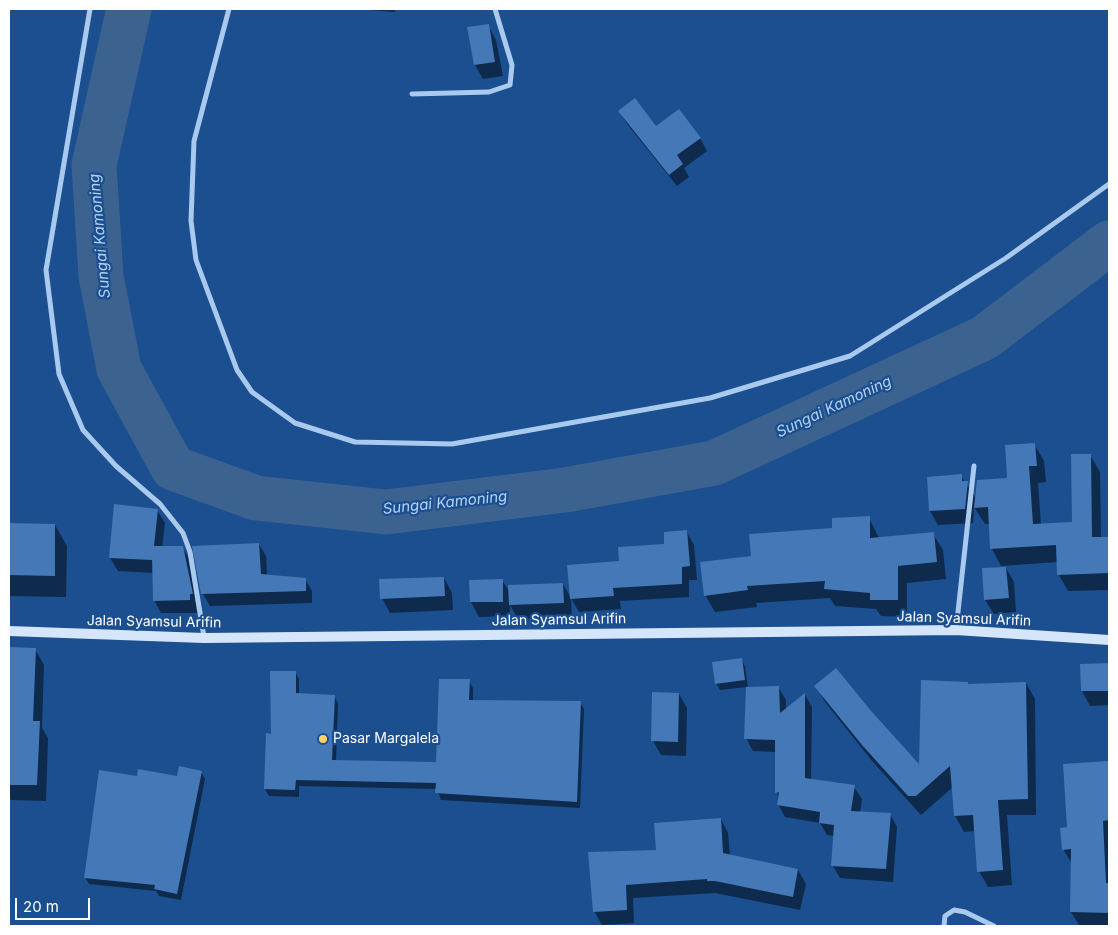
<!DOCTYPE html>
<style>
body{margin:0}
#map{position:relative;width:1118px;height:935px;overflow:hidden;background:#1b4f8f;font-family:Inter,sans-serif}
canvas{display:block}
.frame{position:absolute;inset:0;border:10px solid #fff;pointer-events:none}
.scale{position:absolute;left:15px;top:898px;width:75px;height:22px;box-sizing:border-box;border:2px solid #fff;border-top:0;padding-left:6px;font-size:15px;line-height:18px;white-space:nowrap;color:#fff;-webkit-text-stroke:4px #1b4f8f;paint-order:stroke}
</style>
<div id="map">
<canvas width="1118" height="935"></canvas>
<div class="frame"></div>
<div class="scale">20 m</div>
</div>
<script>
const g = document.querySelector('canvas').getContext('2d');
g.lineJoin = 'round';
function fillPath(path, color) { g.fillStyle = color; g.fill(path, 'evenodd'); }
const poly = rows => new Path2D(rows.map(r => 'M' + r).join(''));
function trace(path, color, width, dash) { g.strokeStyle = color; g.lineWidth = width; g.lineCap = dash ? 'butt' : 'round'; g.setLineDash(dash || []); g.stroke(path); }
function write(font, color, halo, rows, align = 'center') {
  g.font = font + ' Inter,sans-serif'; g.lineWidth = 4.5; g.setLineDash([]); g.textBaseline = 'middle'; g.strokeStyle = halo; g.fillStyle = color; for (const [text, x, y, turn = 0] of rows) {
    g.save(); g.translate(x, y); g.rotate((+turn || 0) * Math.PI / 180); g.textAlign = isNaN(turn) ? turn : align; if (halo) g.strokeText(text, 0, 0); g.fillText(text, 0, 0); g.restore();
  }
}
fillPath(poly([
 [358,9,395,9,395,12],
 [488,25,496,40,503,76,483,79,475,65,469,28],
 [620,112,655,128,700,138,707,151,684,168,689,177,677,186,627,124],
 [1034,444,1044,461,1046,482,1038,483,1041,525,1074,524,1090,455,1100,472,1101,538,1109,538,1109,592,1108,590,1068,591,1059,575,1058,562,1001,566,992,549,990,524,985,524,974,507,973,523,938,525,930,511,961,476,976,498,1009,480],
 [157,510,165,523,162,548,182,547,190,560,197,613,161,613,154,600,154,573,118,571,110,558],
 [869,518,879,538,933,534,943,550,946,579,907,583,907,617,881,616,876,609,835,606,830,598,756,603,757,607,715,612,705,595,752,557],
 [9,524,55,525,67,546,66,597,9,596],
 [686,531,694,545,697,580,689,580,689,597,620,601,621,609,579,612,571,598,620,562,666,545],
 [259,544,266,556,267,575,305,579,312,591,312,603,210,606,203,594],
 [1006,568,1014,582,1016,612,994,614,985,600],
 [444,578,452,593,453,610,390,613,382,598],
 [502,580,510,593,563,584,571,598,572,617,518,619,510,605,510,616,479,617,471,602,471,581],
 [9,648,35,649,44,665,42,728,48,738,46,801,11,800,9,797],
 [741,659,745,666,748,688,778,687,786,700,786,710,805,695,812,707,811,780,854,787,862,799,860,813,890,814,897,827,893,882,840,878,833,866,834,836,827,835,820,823,785,817,778,804,776,752,753,751,746,738,747,687,720,690,716,683],
 [1081,665,1109,665,1109,705,1090,706,1082,691],
 [295,672,299,679,299,695,334,696,338,703,336,761,437,764,469,681,473,688,473,701,580,702,584,709,580,808,441,800,437,789,299,786,299,797,269,796,265,789,272,735],
 [1026,683,1035,699,1036,815,1007,815,1012,885,988,887,979,871,976,831,964,832,955,816,953,787,921,815,872,761,825,702,816,686,871,713,920,767,968,685],
 [679,694,687,708,686,756,661,755,653,741],
 [1107,762,1109,766,1109,925,1079,925,1071,912,1071,862,1063,849,1069,828],
 [201,772,205,779,181,900,159,896,156,891,89,884,85,877,178,777],
 [721,819,728,833,730,856,798,870,806,884,800,910,715,893,633,898,634,923,602,925,594,911,657,851]
]), '#0007');
trace(poly([
 [129,9,94,165,101,276,119,369,173,468,256,498,386,512,565,490,714,463,984,338,1109,243]
]), '#3c6290', 45);
fillPath(poly([
 [489,24,495,62,474,65,467,27],
 [635,98,656,126,679,109,701,138,677,155,683,164,669,175,618,111],
 [1035,443,1037,466,1029,466,1033,524,1072,522,1071,454,1091,454,1092,537,1109,537,1109,573,1057,575,1056,545,990,549,988,507,974,508,977,480,1007,478,1005,445],
 [962,474,962,481,968,481,965,509,929,511,927,477],
 [114,504,158,509,154,546,183,546,193,594,190,594,190,600,153,601,152,557,152,560,109,558],
 [870,516,870,538,934,532,937,562,898,566,898,600,870,600,870,593,824,589,825,581,747,586,748,590,704,596,700,562,751,556,749,534,832,528,832,518],
 [9,523,55,524,55,576,9,575],
 [687,530,690,566,682,567,682,584,613,588,614,596,570,599,567,565,619,561,618,547,664,544,664,532],
 [259,543,261,574,306,578,306,591,201,594,192,546],
 [1006,567,1009,598,984,600,982,568],
 [444,577,445,596,380,599,379,579],
 [503,579,503,602,470,602,469,580],
 [563,583,564,603,509,605,508,585],
 [9,647,36,648,33,721,40,721,37,785,9,785],
 [742,658,745,680,715,684,712,662],
 [1109,663,1109,691,1081,691,1080,664],
 [836,668,872,712,919,764,921,680,968,682,968,684,1026,682,1028,799,998,800,1003,870,977,872,973,815,954,816,950,766,916,796,908,796,862,745,814,686],
 [270,671,296,671,296,693,335,695,332,760,436,762,439,679,470,679,469,700,581,701,577,802,435,793,436,783,296,780,295,790,264,789,266,733,271,734],
 [779,686,780,713,805,693,805,778,855,785,851,811,891,813,886,869,831,866,834,825,819,823,820,812,777,805,779,792,775,793,775,740,744,739,746,687],
 [652,692,679,693,678,742,651,741],
 [1108,761,1109,820,1103,821,1106,883,1109,883,1109,913,1070,912,1071,849,1062,850,1060,828,1067,827,1063,764],
 [179,766,202,771,177,894,154,889,155,885,84,878,99,770,137,776,138,769,177,776],
 [721,818,723,853,798,869,793,897,715,881,707,881,707,879,626,885,627,910,593,912,588,852,656,850,654,823]
]), '#4478b7');
trace(poly([
 [90,9,46,270,59,374,83,430,116,466,160,504,183,533,190,552,204,637],
 [229,9,194,141,191,221,196,260,237,370,252,392,295,423,355,442,452,444,710,398,850,356,1006,258,1109,184],
 [412,94,489,92,510,85,512,65,495,9],
 [956,630,974,466],
 [944,926,945,916,954,910,965,912,994,926]
]), '#a9c9ee', 5);
trace(poly([
 [9,631,204,638,956,630,1109,640]
]), '#d6e6fa', 10);
for (const [x, y, r, color] of [
 [323,739,5,"#ffd166"]
]) { const dot = new Path2D(); dot.arc(x, y, r, 0, 2 * Math.PI); g.fillStyle = color; g.fill(dot); trace(dot, '#1b4f8f', 2); }
write('14px', '#fff', '#1b4f8f', [
 ["Jalan Syamsul Arifin",964,619,2],
 ["Jalan Syamsul Arifin",559,620,-1],
 ["Jalan Syamsul Arifin",154,622,1]
]);
write('14px', '#fff', '#1b4f8f', [
 ["Pasar Margalela",333,739]
], 'left');
write('italic 15px', '#b5d3f5', '#1b4f8f', [
 ["Sungai Kamoning",100,236,-95],
 ["Sungai Kamoning",834,407,-25],
 ["Sungai Kamoning",445,503,-6]
]);
</script>
